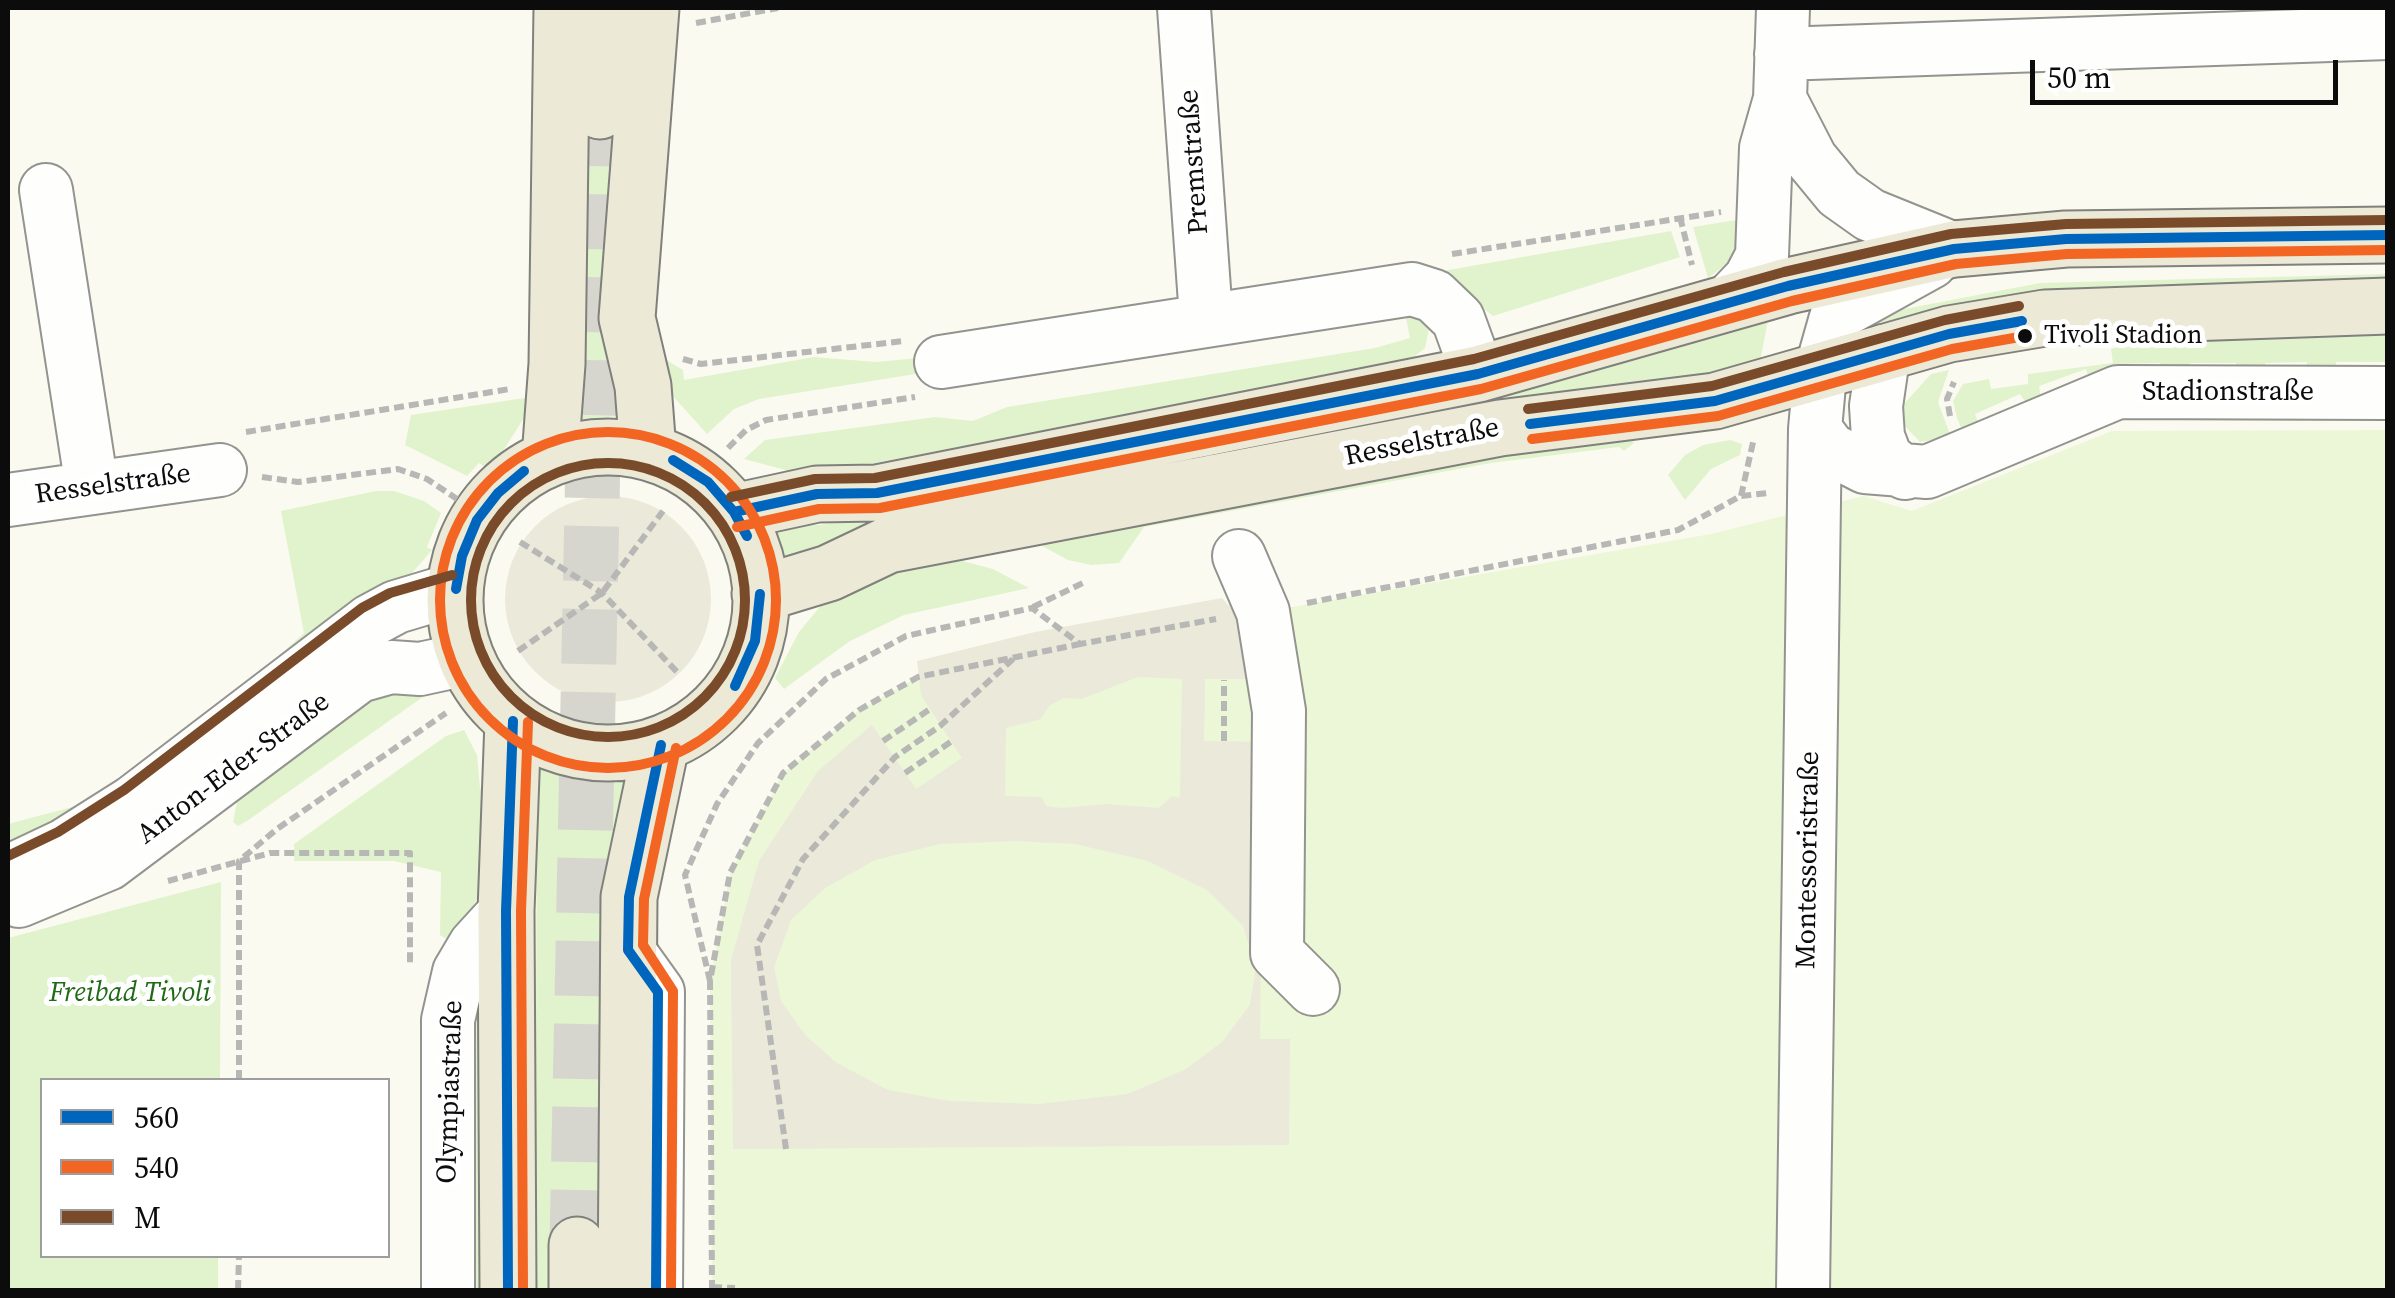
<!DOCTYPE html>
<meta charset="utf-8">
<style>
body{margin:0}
#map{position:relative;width:2395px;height:1298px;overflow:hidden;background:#fafaf0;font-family:"Source Serif 4",serif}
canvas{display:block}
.frame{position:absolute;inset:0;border:10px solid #0c0c0c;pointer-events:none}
.legend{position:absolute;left:40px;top:1078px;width:350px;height:180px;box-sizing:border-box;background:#fff;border:2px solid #9e9e9e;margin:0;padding:12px 18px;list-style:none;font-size:30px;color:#0c0c0c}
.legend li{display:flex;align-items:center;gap:20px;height:50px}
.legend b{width:50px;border:2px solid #9e9e9e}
.scale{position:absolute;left:2030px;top:60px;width:308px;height:45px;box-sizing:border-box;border:5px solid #0c0c0c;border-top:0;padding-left:12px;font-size:30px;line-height:35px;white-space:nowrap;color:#0c0c0c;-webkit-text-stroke:8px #fff;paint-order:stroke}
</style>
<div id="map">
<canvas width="2395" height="1298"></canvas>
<div class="frame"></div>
<ul class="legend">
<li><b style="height:12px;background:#0065bd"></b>560</li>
<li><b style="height:12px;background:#f26522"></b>540</li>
<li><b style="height:12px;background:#7a4b2a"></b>M</li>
</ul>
<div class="scale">50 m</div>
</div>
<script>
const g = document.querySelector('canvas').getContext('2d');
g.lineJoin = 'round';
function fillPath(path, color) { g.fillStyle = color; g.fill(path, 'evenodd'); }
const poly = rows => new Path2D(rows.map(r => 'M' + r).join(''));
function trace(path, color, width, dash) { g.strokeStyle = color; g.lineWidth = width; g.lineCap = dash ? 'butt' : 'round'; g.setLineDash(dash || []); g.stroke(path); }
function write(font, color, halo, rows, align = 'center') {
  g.font = font + ' "Source Serif 4",serif'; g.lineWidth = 10; g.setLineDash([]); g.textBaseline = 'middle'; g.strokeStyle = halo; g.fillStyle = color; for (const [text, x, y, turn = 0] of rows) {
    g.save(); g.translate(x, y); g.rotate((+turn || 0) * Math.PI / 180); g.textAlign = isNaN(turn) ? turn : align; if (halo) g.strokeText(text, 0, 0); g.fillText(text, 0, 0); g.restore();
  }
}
fillPath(poly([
 [572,111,628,114,620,416,568,421],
 [1749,218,1732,260,1708,278,1693,227],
 [1671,231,1680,257,1493,316,1437,272],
 [2387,274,2387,286,1860,335,1861,330,1894,311,2040,283],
 [1405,313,1417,313,1430,324,1425,348,1410,360,808,476,744,459,765,440,935,417,973,421,1007,407,1375,348,1410,338],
 [1769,315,1759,367,861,529,825,544,788,569,775,531,788,524,820,525,890,512],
 [2387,326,2387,374,2385,362,2336,362,2336,371,2307,373,2307,362,2265,363,2265,372,2236,373,2236,363,2190,363,2190,372,2161,373,2160,363,2115,364,2115,371,2088,376,2086,369,2039,386,2041,398,2027,404,2020,394,1975,414,1978,422,1963,432,1957,418,1953,401,1963,384,1989,379,1991,389,2028,384,2028,374,2113,363,2111,349,2146,337],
 [659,345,668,361,683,370,684,380,814,357,876,362,918,358,922,373,759,399,734,409,707,434,672,395,660,370],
 [1949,370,1938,402,1951,437,1920,442,1902,423,1903,405,1931,374],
 [538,396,503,451,486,468,479,463,467,476,405,445,411,415],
 [1631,439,1634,443,1624,451,1619,447,1491,463,1144,527,1119,563,1091,565,1068,560,1035,542,1453,461],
 [1730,440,1742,444,1740,455,1711,469,1685,500,1668,475,1685,455,1703,445],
 [376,491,394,491,424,501,441,513,427,547,432,550,398,589,341,623,174,759,89,818,8,860,8,824,95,801,124,785,198,730,304,633,281,511],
 [955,559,993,569,1029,588,904,615,850,641,784,689,775,678,799,632,833,591,876,573],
 [402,687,430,692,247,821,238,826,233,822,239,792,339,704],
 [464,730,477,755,480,788,488,788,485,867,477,899,453,943,440,935,441,872,394,861,294,861,294,844,446,736],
 [541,768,593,781,630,780,612,1244,549,1243,549,1290,535,1290,537,770],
 [221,882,220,1080,42,1080,42,1256,218,1256,218,1290,8,1290,8,938],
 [486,971,485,1290,475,1290,476,1113,475,1072,468,1049]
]), '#e0f3cd');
fillPath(poly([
 [2387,430,2387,1290,712,1290,710,981,730,873,783,773,859,710,918,677,1080,644,1711,534,1863,496,1912,511,2112,431]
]), '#ebf7d7');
fillPath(poly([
 '505 599a103 103 0 1 1 206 0a103 103 0 1 1-206 0Z',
 [1222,598,1237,615,1264,679,1205,679,1204,741,1263,742,1260,1039,1290,1039,1289,1145,733,1149,731,960,759,861,818,771,872,725,916,789,962,758,921,695,917,661,1035,632],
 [1138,677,1182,679,1180,798,1172,796,1159,808,1106,804,1062,808,1046,806,1041,797,1005,796,1006,728,1041,719,1049,706,1064,698,1081,699],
 [1016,841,1075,844,1148,861,1207,890,1243,926,1256,967,1250,1005,1222,1042,1186,1069,1128,1094,1039,1104,949,1101,888,1090,837,1063,805,1035,781,1001,774,967,791,920,825,888,875,860,940,844]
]), '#ebe9da');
trace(poly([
 [577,1245,600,111]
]), '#d6d6ce', 55, [55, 28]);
const minor = poly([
 [1184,8,1206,317],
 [1781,54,2388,33],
 [1780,99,1811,159,1839,193,1870,215,1954,249],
 [46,190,92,487],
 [1931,262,1837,314,1820,374,1815,429,1830,449,1865,467,1927,472,2118,392,2388,393],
 [1727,303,1750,279,1762,256,1766,148,1780,99,1783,8],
 [1884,351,1876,406,1878,437,1886,458,1905,473],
 [941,362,1412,289,1434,296,1458,319,1478,374],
 [8,500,220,470],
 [1239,556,1263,612,1279,711,1277,953,1313,989],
 [8,872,65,845,133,802,370,621,396,607,456,589],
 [19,901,108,864,359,676,391,667,420,669,466,659],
 [628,950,658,992,656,1290],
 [448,1290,448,1020,459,972,475,945,506,911],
 [1803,1290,1815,429]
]);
const major = poly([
 [600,111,602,8],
 '455 600a153 153 0 1 1 306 0a153 153 0 1 1-306 0Z',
 [648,451,643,386,627,318,651,8],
 [550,458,557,364,562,8],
 [734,512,817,494,877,493,1478,374,1788,286,1954,249,2066,239,2388,235],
 [760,594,829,573,888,545,1500,428,1715,401,1949,334,2045,318,2388,306],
 [577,1245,577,1290],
 [508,1290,506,911,513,721],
 [626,1290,629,897,661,745]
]);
trace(minor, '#93938f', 56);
trace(major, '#80807c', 59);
trace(poly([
 [696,23,778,8],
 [1680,217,1692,265],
 [1452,254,1721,212],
 [683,359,701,364,904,341],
 [1950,416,1947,399,1954,382],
 [246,432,510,389],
 [728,448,746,430,766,420,915,397],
 [262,477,298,482,398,469,427,479,457,499],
 [1741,496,1754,438],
 [520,542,602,593,679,674],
 [1307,603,1678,530,1741,496,1768,493],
 [1033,607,1085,582],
 [518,651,602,593,663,511],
 [883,741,930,709],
 [1224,741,1224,680],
 [905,773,952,741],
 [168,881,270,853,410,853,410,965],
 [710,981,685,875,717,804,758,743,826,679,906,636,1032,608,1080,644,1216,619],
 [239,1080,239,861,277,829,446,713],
 [786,1149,757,945,803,859,895,757,940,726,1013,659],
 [712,1287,735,1288],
 [238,1290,239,1256],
 [712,1290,710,981,730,873,783,773,859,710,918,677,1080,644]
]), '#b7b7b5', 6, [10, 5]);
trace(minor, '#fefefd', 52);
trace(major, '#ece9d6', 55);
trace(poly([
 [1530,424,1715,401,1949,334,2022,321],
 [673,460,708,482,734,512,747,536],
 [734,512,817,494,877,493,1478,374,1788,286,1954,249,2066,239,2388,235],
 [456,589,462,556,477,520,498,493,524,471],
 [735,686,755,641,760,594],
 [508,1290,506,911,513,721],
 [656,1290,658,992,628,950,629,897,661,745]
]), '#0065bd', 10);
trace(poly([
 '440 600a168 168 0 1 1 336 0a168 168 0 1 1-336 0Z',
 [1532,439,1718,416,1952,349,2025,336],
 [737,527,819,509,880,508,1481,389,1792,301,1956,264,2067,254,2388,250],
 [523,1290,521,911,528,722],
 [671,1290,673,991,643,945,644,899,676,748]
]), '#f26522', 10);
trace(poly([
 [1528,409,1712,386,1945,320,2019,306],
 '471 600a137 137 0 1 1 274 0a137 137 0 1 1-274 0Z',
 [731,497,815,479,875,478,1474,359,1784,272,1951,234,2066,224,2388,220],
 [8,856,58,832,124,790,362,608,390,593,452,575]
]), '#7a4b2a', 10);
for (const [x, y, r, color] of [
 [2025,336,9,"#0c0c0c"]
]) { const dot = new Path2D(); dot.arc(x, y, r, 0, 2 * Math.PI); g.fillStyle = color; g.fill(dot); trace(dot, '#fff', 4); }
write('26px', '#0c0c0c', '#fff', [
 ["Tivoli Stadion",2044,336]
], 'left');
write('28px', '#0c0c0c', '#fff', [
 ["Premstraße",1195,162,-94],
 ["Stadionstraße",2228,393],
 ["Resselstraße",1422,443,-11],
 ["Resselstraße",113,485,-8],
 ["Anton-Eder-Straße",234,769,-37],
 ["Montessoristraße",1809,860,-89],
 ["Olympiastraße",451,1092,-88]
]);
write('italic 28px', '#206a16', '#fff', [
 ["Freibad Tivoli",130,994]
]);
</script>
